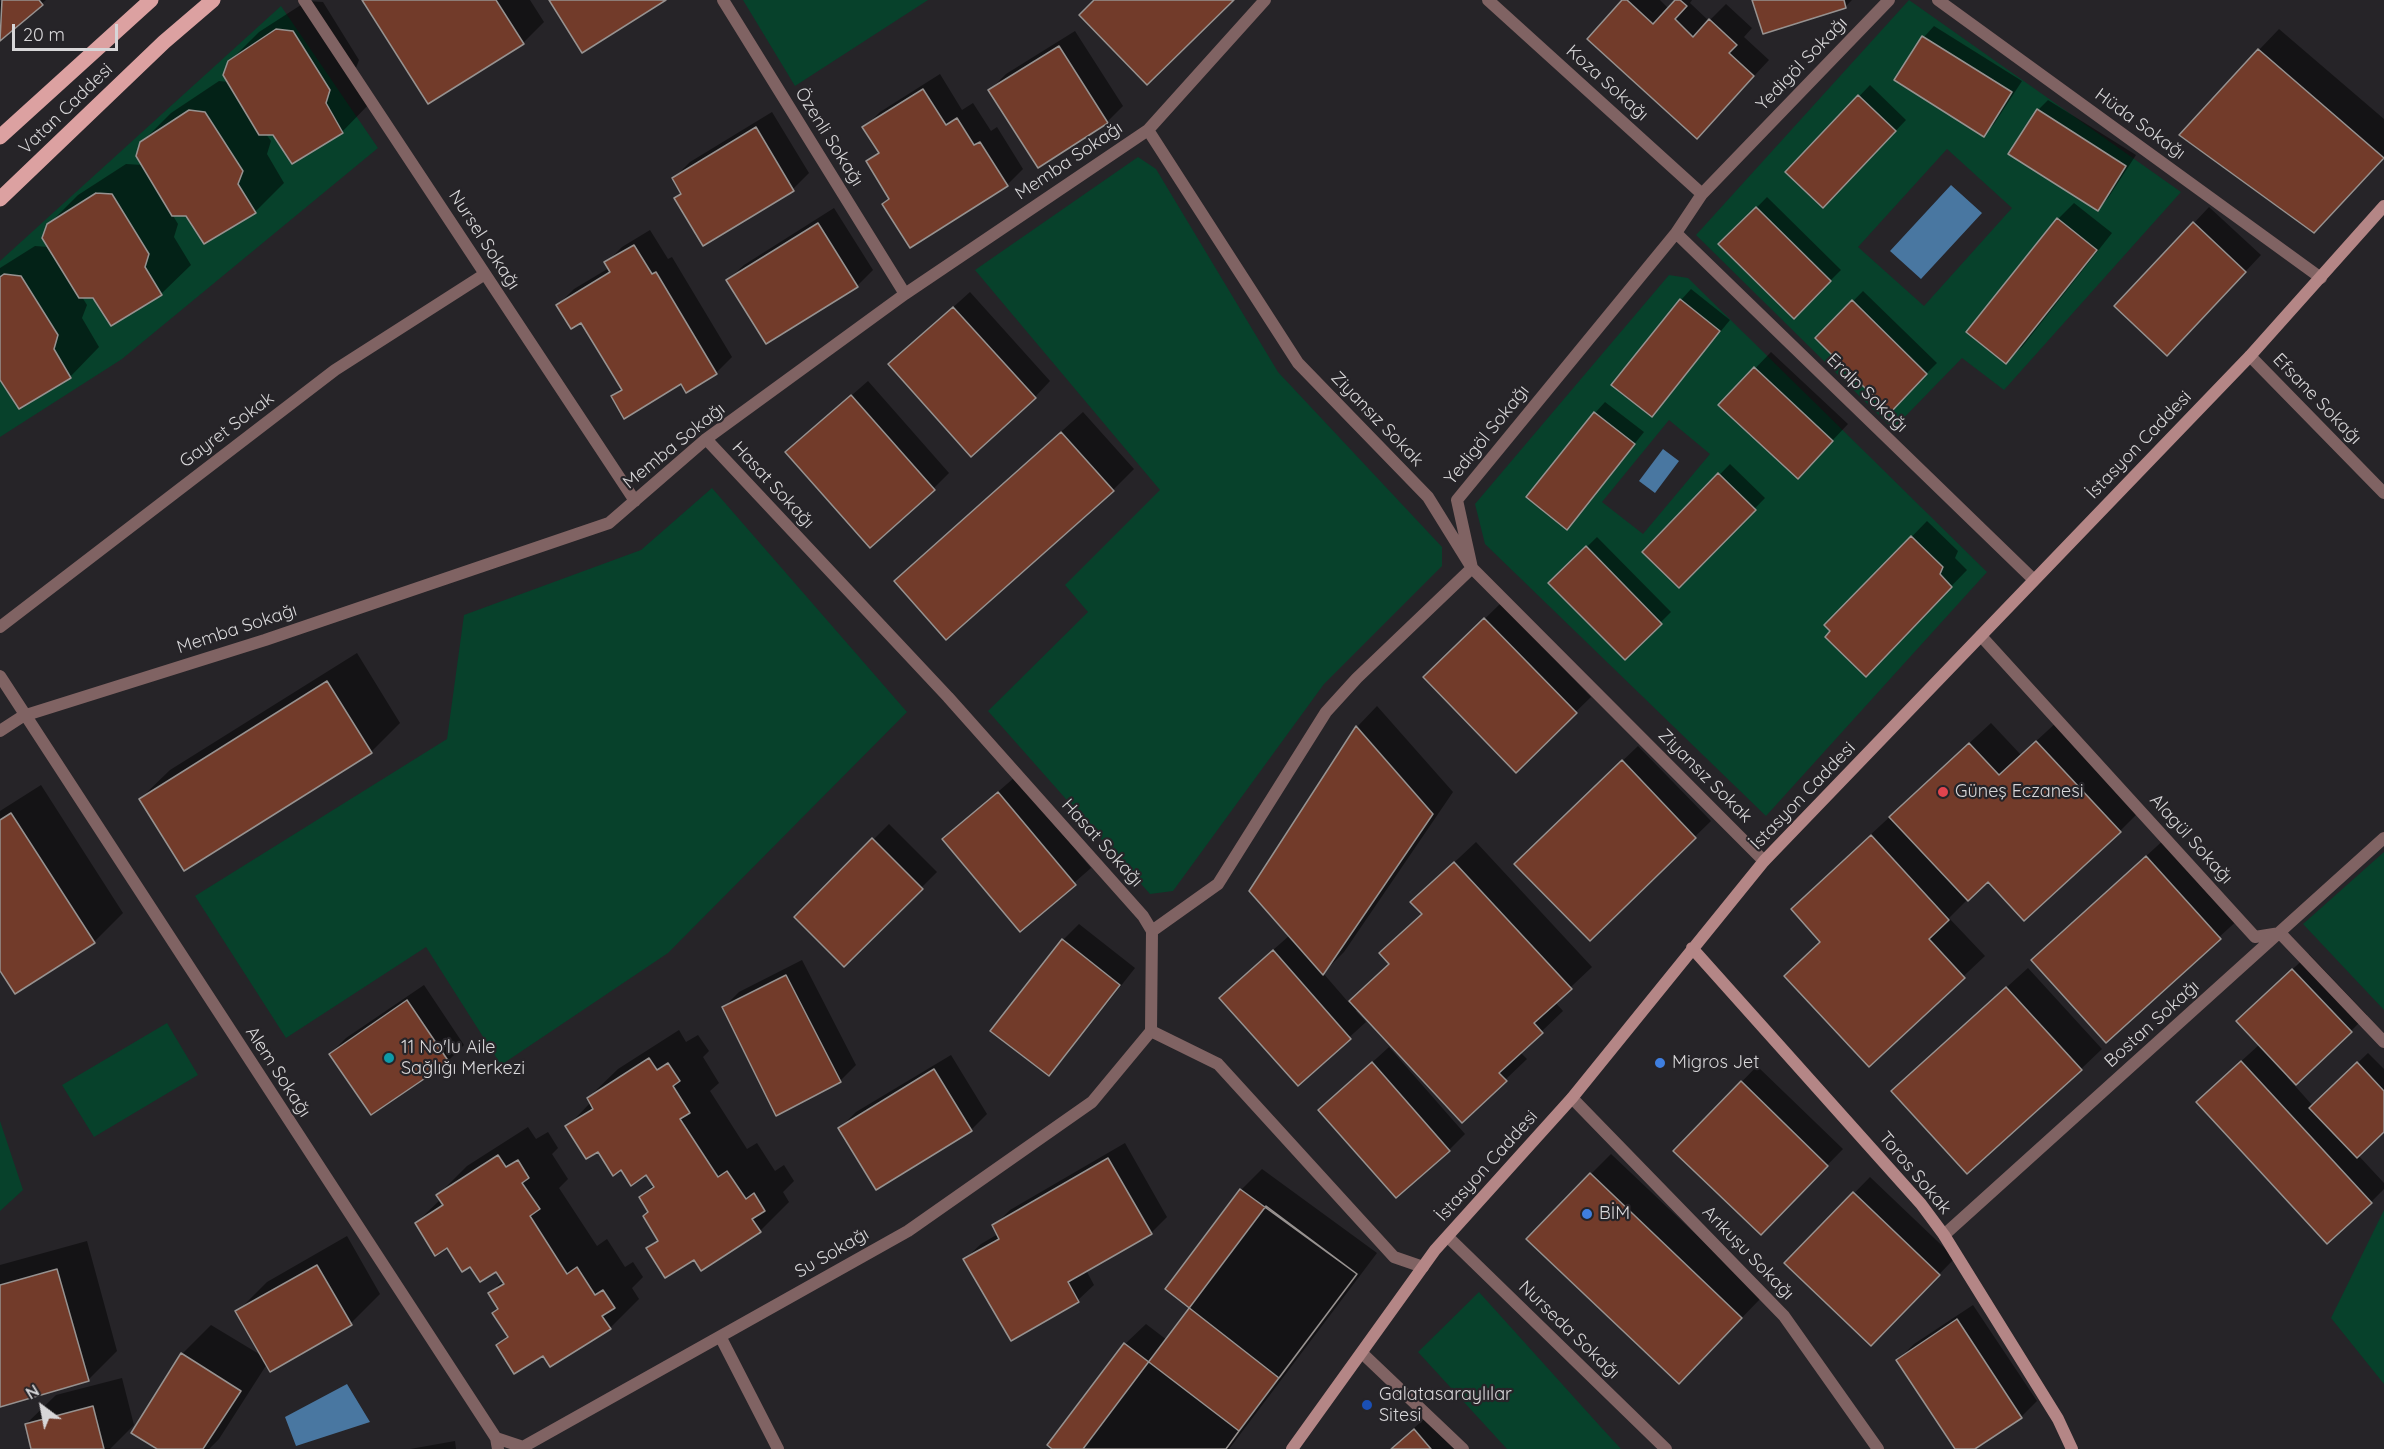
<!DOCTYPE html>
<meta charset="utf-8">
<style>
body{margin:0}
#map{position:relative;width:2384px;height:1449px;overflow:hidden;background:#262428;font-family:Quicksand,sans-serif}
canvas{display:block}
.north{position:absolute;left:12px;top:1377px;width:60px;height:60px;-webkit-text-stroke:4px #262428;paint-order:stroke;rotate:328deg;font-size:16px;font-weight:700;line-height:24px;text-align:center;color:#d7d6d8}
.north::after{content:'';display:block;margin:auto;width:21px;height:27px;background:#d7d6d8;clip-path:polygon(50% 0,100% 100%,50% 72%,0 100%)}
.scale{position:absolute;left:12px;top:24px;width:106px;height:27px;box-sizing:border-box;border:3px solid #d7d6d8;border-top:0;padding-left:8px;font-size:18px;line-height:21px;white-space:nowrap;color:#d7d6d8;-webkit-text-stroke:4px #262428;paint-order:stroke}
</style>
<div id="map">
<canvas width="2384" height="1449"></canvas>
<div class="north">N</div>
<div class="scale">20 m</div>
</div>
<script>
const g = document.querySelector('canvas').getContext('2d');
g.lineJoin = 'round';
function fillPath(path, color) { g.fillStyle = color; g.fill(path, 'evenodd'); }
const poly = rows => new Path2D(rows.map(r => 'M' + r).join(''));
function trace(path, color, width, dash) { g.strokeStyle = color; g.lineWidth = width; g.lineCap = dash ? 'butt' : 'round'; g.setLineDash(dash || []); g.stroke(path); }
function write(font, color, halo, rows, align = 'center') {
  g.font = font + ' Quicksand,sans-serif'; g.lineWidth = 4.5; g.setLineDash([]); g.textBaseline = 'middle'; g.strokeStyle = halo; g.fillStyle = color; for (const [text, x, y, turn = 0] of rows) {
    g.save(); g.translate(x, y); g.rotate((+turn || 0) * Math.PI / 180); g.textAlign = isNaN(turn) ? turn : align; if (halo) g.strokeText(text, 0, 0); g.fillText(text, 0, 0); g.restore();
  }
}
fillPath(poly([
 [743,0,928,0,795,86],
 [1909,0,2181,192,2004,390,1962,358,1893,429,1696,235],
 [1947,149,2012,208,1924,306,1858,247],
 [281,6,378,148,122,359,0,437,0,261],
 [1138,157,1156,169,1278,372,1442,547,1442,566,1324,684,1173,891,1150,894,988,711,1088,612,1065,585,1160,490,975,270],
 [1669,275,1688,278,1987,572,1766,816,1485,544,1475,504],
 [1669,420,1710,454,1643,534,1602,502],
 [712,488,907,712,668,953,501,1065,426,947,286,1038,195,896,447,739,464,615,641,550],
 [2384,852,2384,1010,2303,924],
 [167,1023,198,1075,94,1137,62,1085],
 [0,1121,23,1190,0,1211],
 [2384,1210,2384,1384,2331,1318],
 [1479,1292,1599,1425,1621,1449,1507,1449,1418,1352]
]), '#07412b');
fillPath(poly([
 [1951,185,1982,213,1921,279,1890,251],
 [1663,449,1679,461,1655,493,1639,481],
 [347,1384,370,1422,296,1446,285,1417]
]), '#4977a1');
fillPath(poly([
 [2,0,46,0,0,40,0,2],
 [364,0,530,0,544,22,523,43],
 [1624,0,1660,0,1669,9,1677,0,1692,0,1690,3,1709,21,1726,4,1752,28,1744,37,1769,60,1712,121],
 [1754,0,1852,0,1845,7],
 [307,1,323,2,359,60,354,73,371,102,342,132,292,161,274,134,266,134,271,141,267,154,284,183,255,212,172,214,178,224,174,237,191,265,161,294,82,297,87,305,82,318,99,347,70,377,0,379,0,268,35,246,49,247,48,225,78,195,126,164,143,165,141,143,171,113,219,81,229,82,229,62,259,32],
 [1934,26,2022,81,1994,124,1984,135,1896,80,1924,37],
 [2279,29,2384,119,2384,158,2335,210,2259,50],
 [1075,31,1123,106,1107,122,1038,166,990,90,1006,74],
 [940,74,962,110,973,103,991,131,997,127,1023,169,1007,185,884,204,890,198,868,162,879,151,864,128,880,112],
 [1870,85,1906,120,1834,196,1787,172],
 [2048,100,2136,155,2108,198,2097,209,2038,110],
 [772,112,809,173,793,189,703,244,676,199,682,192,674,178,690,162],
 [1767,197,1841,270,1794,317,1721,244],
 [2074,203,2112,233,2022,347,2006,362,2058,219],
 [2209,207,2261,255,2183,338,2194,223],
 [834,208,873,270,857,286,728,280,744,265],
 [650,230,668,259,672,257,732,357,716,373,687,390,682,382,613,396,622,387,582,321,558,305,574,289,609,268,606,263,622,247],
 [1691,289,1730,320,1652,415,1681,300],
 [1863,291,1937,363,1890,410,1817,338],
 [970,292,1050,381,1035,397,890,364],
 [1771,352,1848,424,1813,461,1720,405],
 [868,381,949,473,933,489,787,452],
 [1605,402,1644,432,1567,528,1595,413],
 [1083,412,1134,469,1113,490,896,581],
 [1730,464,1765,498,1679,586,1644,552],
 [1927,521,1958,551,1955,558,1967,570,1866,674,1826,625],
 [1597,537,1671,612,1625,658,1550,583],
 [1501,603,1591,697,1516,770,1425,677],
 [357,653,400,723,371,752,140,799,170,770],
 [1377,706,1453,792,1344,952,1323,973,1349,1003,1390,963,1423,913,1412,902,1476,842,1592,967,1555,1002,1563,1011,1520,1052,1527,1059,1462,1121,1358,1009,1356,1011,1366,1022,1298,1084,1237,982,1290,935,1251,890,1357,727],
 [2058,721,2141,810,2120,831,1988,880,1967,900,1949,918,1985,956,1869,1065,1822,941,1813,888,1991,723,2021,755],
 [1638,746,1711,821,1590,939,1532,848],
 [1015,777,1091,868,1020,930,944,839],
 [41,785,123,913,94,942,0,968,0,811],
 [889,824,937,872,844,965,796,917],
 [2168,836,2241,917,2106,1041,2033,960],
 [1079,924,1135,968,1064,1058,1049,1074,1063,940],
 [2309,954,2367,1015,2351,1031,2287,1077,2313,1106,2368,1053,2384,1069,2384,1130,2358,1155,2384,1183,2384,1189,2371,1202,2214,1086,2260,1044,2254,1005],
 [802,960,856,1065,840,1081,723,1008,739,992],
 [2028,968,2102,1049,2081,1069,1914,1071],
 [424,985,464,1045,448,1061,330,1054,346,1038],
 [679,1030,686,1042,698,1035,709,1051,703,1057,719,1083,710,1091,747,1149,757,1143,775,1171,784,1165,794,1181,783,1192,789,1202,760,1231,694,1257,648,1249,658,1239,649,1211,641,1197,654,1184,647,1173,622,1168,567,1127,591,1102,588,1098,618,1069],
 [1389,1047,1465,1134,1449,1150,1320,1110],
 [951,1055,987,1114,971,1130,840,1128,856,1112],
 [1757,1066,1843,1149,1761,1233,1675,1151],
 [528,1127,536,1139,548,1132,558,1148,552,1154,568,1179,559,1188,597,1246,607,1239,625,1267,633,1262,643,1277,632,1288,639,1299,610,1328,544,1354,498,1345,508,1335,494,1313,499,1308,490,1294,503,1280,496,1270,471,1265,416,1223,441,1199,438,1195,467,1166],
 [1125,1143,1167,1217,1151,1233,1086,1270,1094,1285,1078,1300,1011,1339,965,1259,981,1244,998,1234,994,1226,1010,1210],
 [1611,1154,1762,1297,1700,1361,1591,1174],
 [1262,1169,1377,1253,1229,1449,1055,1449,1125,1344,1146,1324,1167,1340,1191,1308,1167,1289,1241,1190],
 [1870,1177,1955,1258,1871,1344,1786,1263],
 [347,1236,380,1294,351,1323,267,1364,219,1439,209,1449,159,1449,182,1354,211,1325,264,1357,237,1312,267,1282],
 [87,1241,117,1351,88,1380,0,1405,0,1265],
 [1973,1305,2037,1401,2021,1417,1973,1449,1957,1449,1898,1360,1914,1344],
 [122,1378,134,1425,110,1449,33,1449,26,1424,56,1395],
 [1430,1414,1460,1449,1390,1449],
 [455,1441,456,1449,410,1449]
]), '#0007');
const building = poly([
 [2,0,39,0,43,5,0,41,2,0],
 [362,0,496,0,524,44,428,104,362,0],
 [549,0,666,0,582,53,549,0],
 [1094,0,1234,0,1147,85,1079,15,1094,0],
 [1622,0,1627,0,1653,24,1675,0,1680,0,1687,6,1675,19,1693,37,1709,19,1737,45,1729,53,1754,76,1697,139,1587,39,1622,0],
 [1752,0,1844,0,1846,8,1763,34,1752,0],
 [276,29,293,31,330,90,326,103,343,133,292,164,273,135,259,135,223,75,228,61,276,29],
 [1922,36,2012,92,1984,137,1894,80,1922,36],
 [1059,46,1108,123,1038,168,988,90,1059,46],
 [2258,49,2384,158,2314,233,2179,135,2258,49],
 [923,89,946,125,957,118,974,145,980,142,1008,186,910,248,882,204,889,199,866,161,879,153,862,127,923,89],
 [1858,95,1896,131,1823,208,1785,172,1858,95],
 [2037,109,2126,166,2098,211,2008,154,2037,109],
 [189,110,205,112,243,171,238,184,256,213,204,244,186,216,172,216,136,156,140,142,189,110],
 [756,127,794,191,703,246,674,198,681,194,672,178,756,127],
 [96,193,112,194,149,254,145,267,162,295,111,326,93,298,79,298,42,238,47,224,96,193],
 [1756,207,1831,281,1794,319,1718,244,1756,207],
 [2057,218,2097,250,2006,364,1966,332,2057,218],
 [2193,222,2246,272,2167,356,2114,306,2193,222],
 [818,223,858,287,766,344,726,280,818,223],
 [634,245,652,274,656,272,717,374,686,393,681,384,624,419,611,396,622,390,581,323,571,329,556,305,610,272,604,262,634,245],
 [4,274,21,276,58,335,54,349,71,378,19,409,0,380,0,277,4,274],
 [1680,299,1720,331,1652,417,1611,385,1680,299],
 [1852,300,1927,374,1890,413,1815,338,1852,300],
 [953,307,1036,398,971,457,888,364,953,307],
 [1754,367,1833,441,1798,479,1718,405,1754,367],
 [851,395,935,490,870,548,785,452,851,395],
 [1594,412,1635,444,1567,530,1526,497,1594,412],
 [1061,432,1114,491,946,640,894,581,1061,432],
 [1718,473,1756,510,1679,588,1642,552,1718,473],
 [1911,536,1943,567,1940,574,1952,587,1866,677,1825,637,1830,631,1824,625,1911,536],
 [1586,546,1662,624,1625,660,1548,583,1586,546],
 [1484,618,1577,713,1516,773,1423,677,1484,618],
 [327,681,372,753,184,871,139,799,327,681],
 [1356,726,1433,814,1323,975,1249,891,1356,726],
 [2036,741,2121,832,2024,921,1988,882,1968,901,1889,817,1969,743,1999,775,2036,741],
 [1622,760,1696,838,1590,941,1514,864,1622,760],
 [998,792,1076,885,1020,932,942,839,998,792],
 [11,813,95,943,15,994,0,971,0,820,11,813],
 [1871,835,1949,920,1929,939,1965,978,1869,1067,1784,976,1820,942,1791,909,1871,835],
 [872,838,923,889,844,967,794,917,872,838],
 [2146,856,2221,939,2106,1043,2031,960,2146,856],
 [1454,862,1572,989,1534,1023,1543,1033,1499,1073,1507,1081,1462,1123,1349,1001,1389,964,1379,953,1422,914,1410,902,1454,862],
 [1062,939,1120,985,1049,1076,990,1031,1062,939],
 [1273,950,1351,1039,1298,1086,1219,998,1273,950],
 [2292,969,2352,1032,2296,1085,2236,1021,2292,969],
 [786,975,841,1082,776,1116,722,1007,786,975],
 [2006,987,2082,1070,1967,1174,1891,1091,2006,987],
 [407,1000,449,1062,371,1115,329,1054,407,1000],
 [649,1058,657,1070,668,1063,680,1081,673,1086,690,1113,680,1119,718,1177,727,1171,746,1199,754,1193,765,1211,752,1219,761,1232,701,1271,694,1260,665,1278,646,1248,658,1241,643,1216,648,1212,639,1197,654,1187,646,1175,631,1186,621,1170,613,1176,598,1152,586,1159,565,1126,593,1109,587,1098,649,1058],
 [2241,1061,2372,1203,2327,1244,2196,1102,2241,1061],
 [1372,1062,1450,1151,1396,1198,1318,1110,1372,1062],
 [2357,1062,2384,1091,2384,1132,2357,1158,2309,1108,2357,1062],
 [934,1069,972,1131,876,1190,838,1128,934,1069],
 [1741,1081,1828,1166,1761,1235,1673,1151,1741,1081],
 [498,1155,506,1167,518,1160,529,1178,522,1183,540,1209,530,1216,567,1274,577,1267,595,1295,603,1290,615,1308,602,1316,611,1329,550,1367,543,1356,514,1374,496,1345,508,1337,492,1313,498,1309,488,1293,504,1284,496,1272,480,1282,470,1267,462,1272,447,1248,435,1256,415,1223,443,1205,436,1195,498,1155],
 [1108,1158,1152,1234,1068,1282,1079,1302,1011,1341,963,1259,999,1239,992,1225,1108,1158],
 [1590,1173,1742,1318,1679,1384,1526,1239,1590,1173],
 [1240,1189,1357,1274,1279,1378,1165,1289,1240,1189],
 [1853,1192,1940,1275,1871,1346,1784,1263,1853,1192],
 [1266,1206,1357,1274,1239,1431,1226,1449,1083,1449,1266,1206],
 [317,1265,352,1325,270,1372,235,1311,317,1265],
 [57,1269,89,1381,0,1407,0,1285,57,1269],
 [1957,1319,2022,1418,1975,1449,1955,1449,1896,1360,1957,1319],
 [1124,1343,1239,1431,1226,1449,1052,1449,1047,1445,1124,1343],
 [181,1353,241,1391,203,1449,157,1449,131,1433,181,1353],
 [93,1406,104,1449,31,1449,25,1424,93,1406],
 [1414,1429,1431,1449,1391,1449,1414,1429]
]);
fillPath(building, '#723b2a');
trace(building, '#979290', 1.5);
trace(poly([
 [304,0,635,501],
 [723,0,905,294],
 [1488,0,1702,194],
 [1938,0,2321,278],
 [1148,130,1298,363,1428,497,1472,568,1764,861],
 [1676,233,2033,579],
 [2250,356,2384,493],
 [706,439,948,697,1143,916,1152,931,1151,1031],
 [0,627,335,370,485,274],
 [1981,636,2255,937,2280,933,2384,1042],
 [0,676,496,1438,498,1449],
 [0,731,23,716,265,640,609,523,706,439,905,294,1148,130,1265,0],
 [1152,931,1218,884,1326,712,1357,678,1472,568,1457,500,1676,233,1702,194,1889,0],
 [1151,1031,1218,1064,1394,1257,1423,1267],
 [1572,1098,1784,1316,1878,1449],
 [1944,1235,2384,838],
 [1448,1237,1666,1449],
 [721,1338,778,1449],
 [1362,1353,1463,1449],
 [496,1438,523,1447,908,1231,1092,1102,1151,1031]
]), '#806363', 12);
trace(poly([
 [1692,948,1921,1204,1944,1235,2058,1419,2072,1449],
 [1292,1449,1435,1250,1572,1098,1764,861,2250,356,2384,206]
]), '#b48686', 12);
trace(poly([
 [0,137,151,0],
 [0,199,164,42,213,0]
]), '#dca1a1', 15);
for (const [x, y, r, color] of [
 [1943,792,6,"#e0444e"],
 [389,1058,6,"#0f9aa8"],
 [1660,1063,6,"#3f7fe0"],
 [1587,1214,6,"#3f7fe0"],
 [1367,1405,6,"#1a4fb4"]
]) { const dot = new Path2D(); dot.arc(x, y, r, 0, 2 * Math.PI); g.fillStyle = color; g.fill(dot); trace(dot, '#262428', 2); }
write('18px', '#d7d6d8', '#262428', [
 ["Yedigöl Sokağı",1802,64,-46],
 ["Koza Sokağı",1607,83,42],
 ["Vatan Caddesi",66,109,-44],
 ["Hüda Sokağı",2140,124,36],
 ["Özenli Sokağı",829,137,58],
 ["Memba Sokağı",1069,161,-34],
 ["Nursel Sokağı",484,240,57],
 ["Eralp Sokağı",1867,393,44],
 ["Efsane Sokağı",2317,399,46],
 ["Ziyansız Sokak",1377,419,46],
 ["Gayret Sokak",227,430,-37],
 ["Yedigöl Sokağı",1487,435,-51],
 ["İstasyon Caddesi",2139,445,-46],
 ["Memba Sokağı",674,446,-39],
 ["Hasat Sokağı",773,485,47],
 ["Memba Sokağı",237,629,-18],
 ["Ziyansız Sokak",1705,776,45],
 ["İstasyon Caddesi",1803,796,-46],
 ["Alagül Sokağı",2191,839,48],
 ["Hasat Sokağı",1102,843,48],
 ["Bostan Sokağı",2152,1024,-42],
 ["Alem Sokağı",278,1072,57],
 ["İstasyon Caddesi",1487,1166,-48],
 ["Toros Sokak",1915,1173,50],
 ["Su Sokağı",832,1253,-30],
 ["Arıkuşu Sokağı",1748,1253,46],
 ["Nurseda Sokağı",1569,1330,44]
]);
write('18px', '#d7d6d8', '#262428', [
 ["Güneş Eczanesi",1955,792],
 ["11 No'lu Aile",401,1048],
 ["Sağlığı Merkezi",401,1069],
 ["Migros Jet",1672,1063],
 ["BİM",1599,1214],
 ["Galatasaraylılar",1379,1395],
 ["Sitesi",1379,1416]
], 'left');
</script>
